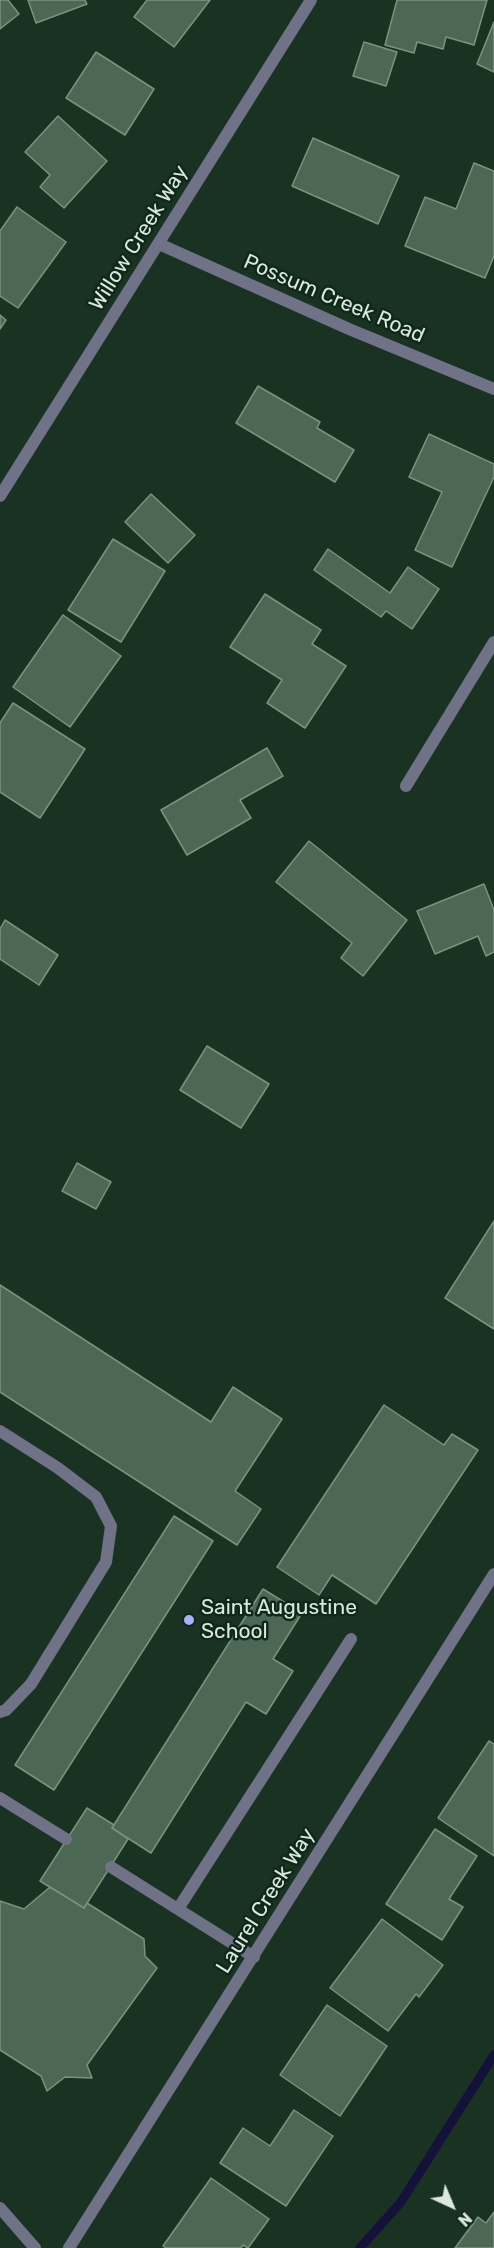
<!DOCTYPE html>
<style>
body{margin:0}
#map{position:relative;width:494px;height:2248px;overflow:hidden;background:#1a3222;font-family:Rubik,sans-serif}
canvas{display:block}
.north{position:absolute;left:422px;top:2176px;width:60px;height:60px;-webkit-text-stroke:4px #102819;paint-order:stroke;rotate:136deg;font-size:16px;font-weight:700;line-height:24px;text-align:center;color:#dae8de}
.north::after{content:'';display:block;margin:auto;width:21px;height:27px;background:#dae8de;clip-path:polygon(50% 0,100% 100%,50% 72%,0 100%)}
</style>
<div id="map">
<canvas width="494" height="2248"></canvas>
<div class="north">N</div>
</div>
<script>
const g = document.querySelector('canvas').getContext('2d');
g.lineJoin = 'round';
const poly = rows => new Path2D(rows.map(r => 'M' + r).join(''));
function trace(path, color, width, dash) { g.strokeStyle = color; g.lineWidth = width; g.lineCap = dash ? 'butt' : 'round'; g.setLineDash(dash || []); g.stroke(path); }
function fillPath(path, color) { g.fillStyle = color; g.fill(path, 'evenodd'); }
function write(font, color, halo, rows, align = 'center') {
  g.font = font + ' Rubik,sans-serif'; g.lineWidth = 5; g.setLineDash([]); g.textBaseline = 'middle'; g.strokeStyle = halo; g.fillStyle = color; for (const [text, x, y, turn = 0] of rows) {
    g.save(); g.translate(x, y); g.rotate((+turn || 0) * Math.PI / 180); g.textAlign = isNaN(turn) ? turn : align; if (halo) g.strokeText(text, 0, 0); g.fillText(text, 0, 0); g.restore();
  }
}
trace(poly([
 [360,2248,401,2202,494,2055]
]), '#14113a', 9);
const building = poly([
 [0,0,8,0,19,14,0,29,0,0],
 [28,0,85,0,87,4,36,23,28,0],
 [147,0,210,0,174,47,134,17,147,0],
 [397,0,487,0,474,45,446,37,443,49,417,42,414,53,385,45,397,0],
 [494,22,494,72,477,64,494,22],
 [364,42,397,52,386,86,353,76,364,42],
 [96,52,154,89,125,135,66,98,96,52],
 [58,116,107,161,64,208,40,187,50,175,25,152,58,116],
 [313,138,399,176,378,224,292,186,313,138],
 [474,163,494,171,494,256,485,278,405,246,425,197,456,209,474,163],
 [17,207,66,242,18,308,0,296,0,231,17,207],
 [0,315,6,320,0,329,0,315],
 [258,386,320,422,317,428,354,450,335,482,236,423,258,386],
 [429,434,494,464,494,477,452,567,415,550,442,492,409,477,429,434],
 [151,494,195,535,168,563,125,522,151,494],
 [113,539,165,571,121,642,68,610,113,539],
 [328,549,390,593,408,567,439,589,412,629,386,611,381,617,314,570,328,549],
 [265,594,321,630,312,644,346,666,305,728,267,703,282,680,230,647,265,594],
 [63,615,121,656,70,727,13,687,63,615],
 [13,703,85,749,40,818,0,792,0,723,13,703],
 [267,748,283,776,240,800,251,818,187,855,161,810,267,748],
 [309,841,407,920,363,976,341,958,352,943,276,882,309,841],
 [484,884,494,910,494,952,486,956,478,936,435,954,417,911,484,884],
 [5,920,58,955,39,985,0,959,0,929,5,920],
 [207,1046,269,1084,241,1128,180,1090,207,1046],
 [77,1163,111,1182,96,1209,62,1191,77,1163],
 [494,1221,494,1329,445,1298,494,1221],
 [0,1285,211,1422,233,1387,282,1419,235,1491,261,1509,237,1545,0,1392,0,1285],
 [384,1405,444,1445,452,1434,478,1450,376,1604,332,1575,319,1595,277,1567,384,1405],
 [174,1516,213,1541,54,1790,15,1765,174,1516],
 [263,1589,302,1613,273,1659,293,1671,266,1714,246,1702,151,1853,112,1828,263,1589],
 [489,1741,494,1744,494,1856,438,1818,489,1741],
 [87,1808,114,1825,112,1828,128,1839,84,1908,40,1881,87,1808],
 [435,1829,477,1856,449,1899,463,1907,442,1940,386,1904,435,1829],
 [50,1887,84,1908,87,1903,144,1939,145,1956,157,1968,87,2065,92,2078,65,2077,47,2091,41,2076,0,2050,0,1901,24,1909,50,1887],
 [382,1919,443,1965,419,1997,416,1994,388,2031,330,1988,382,1919],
 [327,2005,387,2046,340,2116,280,2075,327,2005],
 [294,2110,333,2136,286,2206,220,2163,243,2128,270,2146,294,2110],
 [211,2178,269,2219,248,2248,243,2245,241,2248,166,2248,163,2246,211,2178],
 [494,2212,494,2248,455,2248,478,2217,486,2223,494,2212]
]);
fillPath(building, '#4c6754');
trace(building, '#789480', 1.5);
trace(poly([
 [0,1431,58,1468,96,1497,111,1526,106,1562,31,1684,6,1710,0,1712],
 [0,1798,66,1839],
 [111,1867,254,1957],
 [178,1909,351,1639]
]), '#707288', 12);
trace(poly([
 [159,244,349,329,494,389],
 [0,496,311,0],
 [406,786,494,642],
 [69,2248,494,1574]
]), '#707288', 12);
trace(poly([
 [0,2208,35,2248]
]), '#707288', 12);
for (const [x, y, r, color] of [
 [189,1620,6,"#abaffb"]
]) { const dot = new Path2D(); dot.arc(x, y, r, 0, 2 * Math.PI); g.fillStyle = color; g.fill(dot); trace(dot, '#102819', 2); }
write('21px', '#dae8de', '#102819', [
 ["Willow Creek Way",139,238,-58],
 ["Possum Creek Road",334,299,23],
 ["Laurel Creek Way",266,1901,-58]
]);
write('21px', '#dae8de', '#102819', [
 ["Saint Augustine",201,1608],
 ["School",201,1632]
], 'left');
</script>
